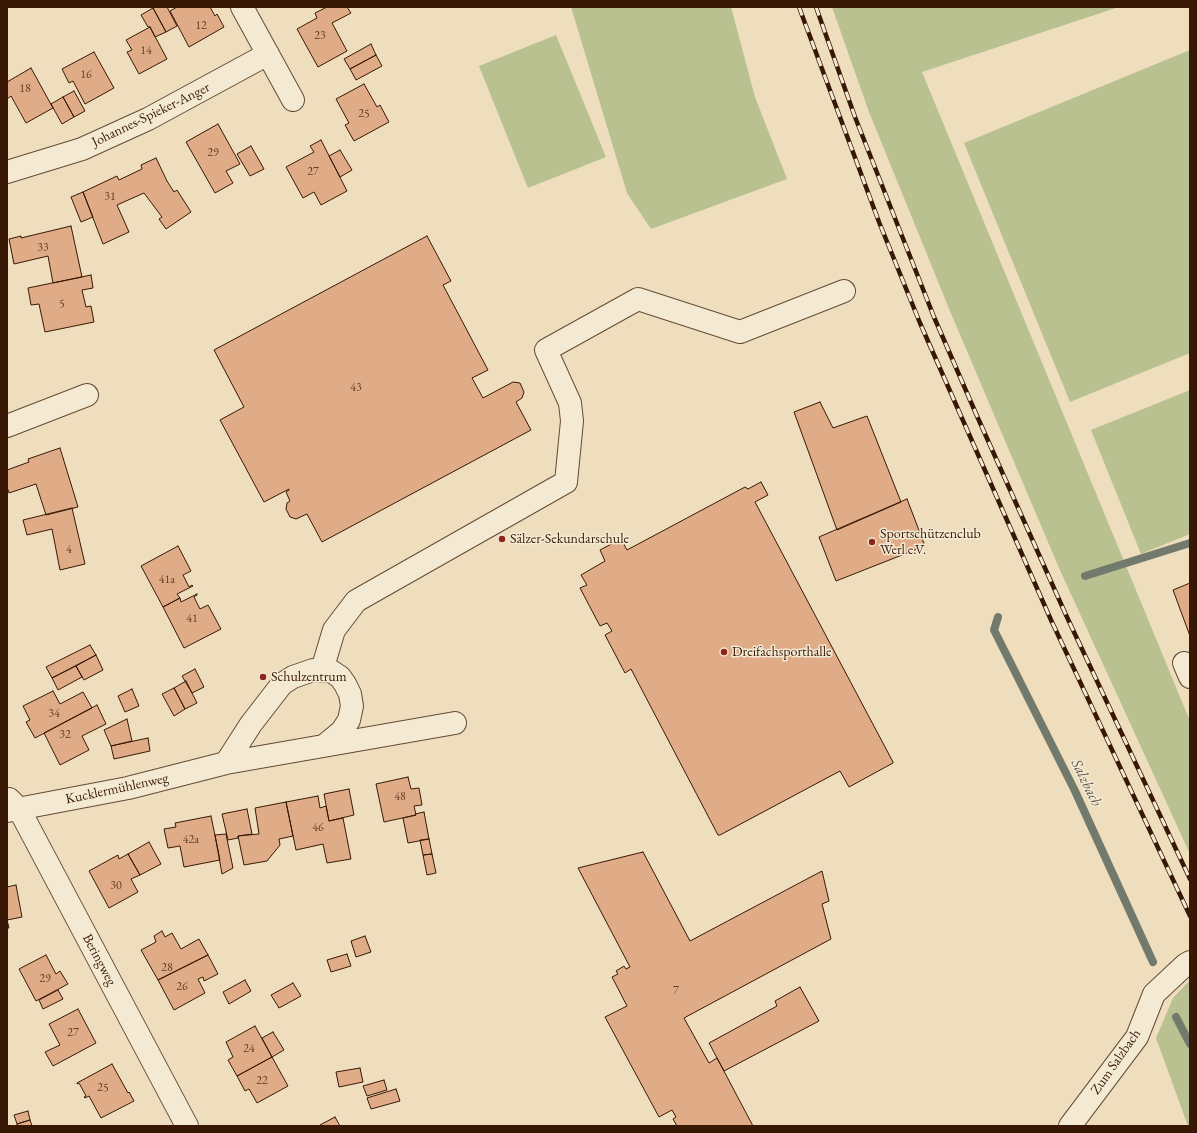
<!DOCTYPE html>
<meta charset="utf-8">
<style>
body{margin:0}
#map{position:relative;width:1197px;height:1133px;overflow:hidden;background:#eedebd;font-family:"EB Garamond",serif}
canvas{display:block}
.frame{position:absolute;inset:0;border:8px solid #381805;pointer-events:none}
</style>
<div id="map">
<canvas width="1197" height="1133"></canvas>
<div class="frame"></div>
</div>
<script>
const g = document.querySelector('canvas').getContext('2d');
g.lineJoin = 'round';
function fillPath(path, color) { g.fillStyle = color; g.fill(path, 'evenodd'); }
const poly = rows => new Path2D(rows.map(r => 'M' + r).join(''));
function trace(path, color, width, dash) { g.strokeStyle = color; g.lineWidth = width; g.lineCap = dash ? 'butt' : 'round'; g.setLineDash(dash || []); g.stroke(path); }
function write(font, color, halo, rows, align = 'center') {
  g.font = font + ' "EB Garamond",serif'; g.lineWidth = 3; g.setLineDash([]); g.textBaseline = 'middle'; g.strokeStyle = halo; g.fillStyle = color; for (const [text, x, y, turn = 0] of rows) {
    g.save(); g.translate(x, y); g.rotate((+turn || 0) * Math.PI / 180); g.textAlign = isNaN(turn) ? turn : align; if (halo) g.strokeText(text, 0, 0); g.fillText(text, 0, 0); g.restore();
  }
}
fillPath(poly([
 [571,7,731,7,755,97,787,179,651,229,627,193],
 [832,7,1119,7,922,72,1190,721,1190,854,1059,568,950,311,869,112],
 [556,35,606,157,528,188,479,66],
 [1190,50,1190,353,1070,402,964,143],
 [1190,390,1190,534,1141,554,1091,430],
 [1190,980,1190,1126,1188,1126,1156,1038,1173,998]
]), '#b9c190');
trace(poly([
 [1085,576,1190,543],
 [998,617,994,630,1075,791,1153,962],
 [1176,1017,1190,1044]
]), '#727a6d', 8);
const building = poly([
 [156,7,167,7,177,26,166,32,153,8,156,7],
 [177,7,210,7,215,16,217,14,224,27,189,47,170,11,177,7],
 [327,7,347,7,351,13,332,23,347,51,318,67,297,29,317,18,315,13,327,7],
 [153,8,166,32,155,37,150,27,148,27,141,15,153,8],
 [150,27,167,59,139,74,127,52,132,50,126,40,150,27],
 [371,44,376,55,350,69,344,59,371,44],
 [94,52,114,88,85,104,73,81,69,83,62,69,94,52],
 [376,55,382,66,356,80,350,69,376,55],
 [31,68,53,108,26,123,11,96,7,99,7,82,31,68],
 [364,84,377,107,380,105,389,122,354,141,345,125,349,123,336,99,364,84],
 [74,91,85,111,74,117,63,97,74,91],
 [63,97,74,117,62,124,51,104,63,97],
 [218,124,240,164,226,171,233,183,215,193,186,142,218,124],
 [321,140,347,191,321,205,314,192,303,198,286,167,314,152,310,146,321,140],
 [251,146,264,169,250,176,237,154,251,146],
 [340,150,352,170,340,177,329,156,340,150],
 [156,158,167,181,174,192,177,190,191,212,166,229,159,219,162,217,144,193,117,205,129,232,103,244,83,192,117,176,119,180,142,169,141,165,156,158],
 [83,192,93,217,81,222,71,197,83,192],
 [71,226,82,277,53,283,48,256,14,264,9,239,21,236,21,238,71,226],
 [427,236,451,281,443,285,488,370,472,378,483,398,513,382,520,383,524,392,522,398,516,402,531,430,322,542,307,514,296,519,290,517,286,509,287,503,290,501,286,492,289,490,289,489,264,502,220,420,244,407,214,350,427,236],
 [91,275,93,288,82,290,86,307,91,306,94,322,45,332,39,304,31,305,28,288,91,275],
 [820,402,833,428,867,416,901,502,837,530,794,412,820,402],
 [60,448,78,507,46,515,36,484,9,493,7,487,7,470,29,462,28,459,60,448],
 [761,482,768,495,755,502,893,762,893,763,849,787,840,771,720,835,718,835,631,669,625,673,605,635,612,631,607,623,600,626,580,588,587,585,581,575,605,561,600,550,621,539,627,550,745,487,748,489,761,482],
 [907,499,925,546,836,581,819,537,907,499],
 [72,508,85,564,60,570,52,529,27,535,23,520,72,508],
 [178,546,191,571,183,575,189,587,192,585,193,586,177,594,180,598,163,607,141,566,178,546],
 [1190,583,1190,636,1173,590,1190,583],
 [197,594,197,595,194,597,200,609,208,605,221,629,184,648,163,607,180,598,181,602,197,594],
 [90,645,96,655,52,678,46,667,90,645],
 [96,655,103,670,84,680,76,666,96,655],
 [76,666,82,677,58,690,52,678,76,666],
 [195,669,204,687,192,693,182,676,195,669],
 [186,681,197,703,185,709,174,688,186,681],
 [174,688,185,709,174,716,162,694,174,688],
 [132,689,139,706,125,712,118,696,132,689],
 [53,691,60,704,83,692,92,708,35,738,26,722,30,720,23,706,53,691],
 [97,705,106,724,82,736,89,750,60,765,44,733,97,705],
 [127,719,132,741,111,746,104,730,127,719],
 [148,738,150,751,114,759,111,746,148,738],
 [408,777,411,789,419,788,422,805,414,806,416,815,384,822,376,784,408,777],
 [349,789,354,815,329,821,324,794,349,789],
 [318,796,320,808,326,806,329,821,343,818,351,859,327,863,323,844,296,850,286,802,318,796],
 [286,802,293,836,279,839,280,845,267,861,244,865,238,836,259,834,255,808,286,802],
 [247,809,252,834,238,836,238,838,228,840,222,814,247,809],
 [424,812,429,839,408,843,403,818,416,815,415,814,424,812],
 [211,816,220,860,184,867,180,846,168,848,164,829,176,827,175,823,211,816],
 [226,834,233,868,222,874,215,835,226,834],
 [429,839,432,854,423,855,420,840,429,839],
 [149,842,161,864,140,875,128,854,149,842],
 [643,852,690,941,822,871,829,901,822,904,831,939,684,1018,709,1063,717,1058,753,1126,677,1126,673,1119,676,1117,672,1110,659,1117,605,1017,627,1006,612,977,618,974,616,971,624,966,626,969,630,967,578,868,643,852],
 [128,854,140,875,131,879,138,892,109,908,89,871,118,855,119,859,128,854],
 [432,854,436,873,427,875,423,855,432,854],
 [16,885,22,917,7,920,9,928,7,928,7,887,16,885],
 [162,931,165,937,172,933,181,949,199,939,208,955,158,980,141,950,156,942,154,936,162,931],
 [365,936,371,952,356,957,351,941,365,936],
 [347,954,351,966,331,972,327,960,347,954],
 [46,955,56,974,60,971,68,984,36,1001,19,969,46,955],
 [208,955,218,974,204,981,203,977,198,979,205,993,174,1010,158,980,208,955],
 [245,980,251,991,229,1004,223,992,245,980],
 [293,983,301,996,279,1008,271,995,293,983],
 [800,987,819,1021,724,1071,709,1043,777,1006,775,1001,800,987],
 [58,990,63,999,43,1009,39,1000,58,990],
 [78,1009,96,1043,53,1066,45,1052,60,1045,49,1024,78,1009],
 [255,1026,272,1057,237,1076,228,1060,233,1057,226,1042,255,1026],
 [273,1032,284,1050,272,1057,262,1038,273,1032],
 [272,1057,288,1086,257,1103,249,1089,245,1091,237,1076,272,1057],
 [112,1064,128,1093,129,1092,134,1101,101,1118,89,1096,85,1098,84,1097,86,1096,79,1083,77,1084,77,1083,112,1064],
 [360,1068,363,1082,339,1087,336,1072,360,1068],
 [384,1080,387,1090,367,1096,363,1086,384,1080],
 [396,1089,400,1101,371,1109,367,1098,396,1089],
 [28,1111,30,1120,17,1124,14,1115,28,1111],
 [335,1117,340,1126,320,1126,320,1125,335,1117],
 [30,1120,32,1126,17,1126,17,1124,30,1120]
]);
fillPath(building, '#dfac87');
trace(building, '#381805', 1);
const minor = poly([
 [242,7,293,100],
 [7,172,82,149,148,119,268,54],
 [7,426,87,395],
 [1184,663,1190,677],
 [322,670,334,630,356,601,566,482,572,421,570,403,546,350,638,299,740,332,844,291],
 [226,763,251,724,282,684,293,677,313,670,331,671,340,677,345,684,350,694,352,706,349,720,342,731,325,745],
 [9,799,19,809,187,1126],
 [7,811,128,788,226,763,455,723],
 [1070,1126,1137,1037,1154,994,1185,965,1190,962]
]);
trace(minor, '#664a33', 24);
trace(minor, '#f4ead4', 22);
const rail = poly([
 [799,7,879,222,920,323,1051,620,1190,916],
 [816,7,855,117,934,317,977,416,1066,615,1190,879]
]);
trace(rail, '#381805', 4.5);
trace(rail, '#f4ead4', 3, [9]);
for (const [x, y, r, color] of [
 [502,539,4,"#8f2418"],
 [872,542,4,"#8f2418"],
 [724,652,4,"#8f2418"],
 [263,677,4,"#8f2418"]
]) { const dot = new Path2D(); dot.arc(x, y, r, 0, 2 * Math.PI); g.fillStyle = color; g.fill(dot); trace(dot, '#f4ead4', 1.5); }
write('12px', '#623d26', null, [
 ["12",201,26],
 ["23",320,36],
 ["14",146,51],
 ["16",86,75],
 ["18",25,89],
 ["25",364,114],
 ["29",213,153],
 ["27",313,172],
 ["31",110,197],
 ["33",43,248],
 ["5",62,304],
 ["43",356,388],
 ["4",69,550],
 ["41a",167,580],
 ["41",192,619],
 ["34",54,714],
 ["32",65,735],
 ["48",400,797],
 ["46",318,828],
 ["42a",191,840],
 ["30",116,886],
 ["28",167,968],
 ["29",45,979],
 ["26",182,987],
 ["7",676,991],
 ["27",73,1033],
 ["24",249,1049],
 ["22",262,1081],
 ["25",103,1088]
]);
write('14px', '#381805', '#f4ead4', [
 ["Johannes-Spieker-Anger",151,115,-26],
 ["Kucklermühlenweg",117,789,-12],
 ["Beringweg",99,960,62],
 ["Zum Salzbach",1116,1062,-55]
]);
write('14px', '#381805', '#f4ead4', [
 ["Sportschützenclub",880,534],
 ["Werl e.V.",880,550],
 ["Sälzer-Sekundarschule",510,539],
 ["Dreifachsporthalle",732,652],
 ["Schulzentrum",271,677]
], 'left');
write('italic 15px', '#5a5142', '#f4ead4', [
 ["Salzbach",1086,783,64]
]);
</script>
